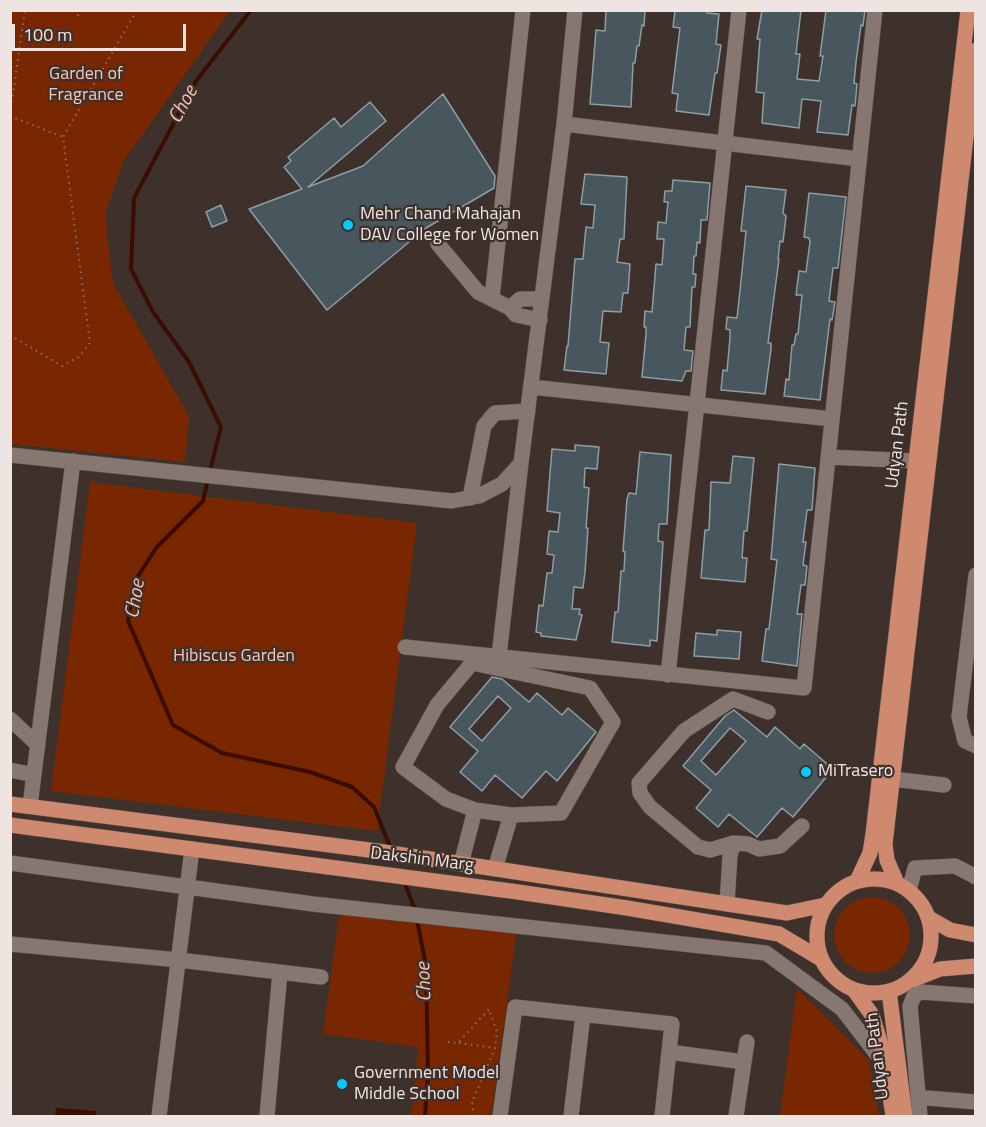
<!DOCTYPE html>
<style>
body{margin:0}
#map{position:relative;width:986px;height:1127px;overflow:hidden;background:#3e312c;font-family:"Titillium Web",sans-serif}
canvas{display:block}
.frame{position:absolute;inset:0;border:12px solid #eee5e2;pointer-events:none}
.scale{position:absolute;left:12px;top:24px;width:174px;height:27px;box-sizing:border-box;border:3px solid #eee5e2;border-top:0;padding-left:8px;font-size:18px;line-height:21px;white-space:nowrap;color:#eee5e2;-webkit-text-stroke:4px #3e312c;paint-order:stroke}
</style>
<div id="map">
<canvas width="986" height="1127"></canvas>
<div class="frame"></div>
<div class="scale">100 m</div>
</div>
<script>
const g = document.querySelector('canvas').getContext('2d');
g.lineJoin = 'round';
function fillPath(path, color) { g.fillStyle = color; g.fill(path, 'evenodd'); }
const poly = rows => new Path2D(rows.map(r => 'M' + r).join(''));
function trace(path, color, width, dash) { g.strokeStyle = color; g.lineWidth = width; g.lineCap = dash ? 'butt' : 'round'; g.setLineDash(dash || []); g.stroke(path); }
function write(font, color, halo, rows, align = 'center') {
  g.font = font + ' "Titillium Web",sans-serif'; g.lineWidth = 4.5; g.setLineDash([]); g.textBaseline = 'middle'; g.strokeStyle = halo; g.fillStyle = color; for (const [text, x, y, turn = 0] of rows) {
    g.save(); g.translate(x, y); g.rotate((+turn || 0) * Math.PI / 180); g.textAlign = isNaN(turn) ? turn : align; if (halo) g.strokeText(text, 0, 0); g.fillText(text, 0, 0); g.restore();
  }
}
fillPath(poly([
 [11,10,230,11,123,162,105,215,113,283,189,416,185,462,11,444],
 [90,482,417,523,377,831,51,791],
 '834 935a38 38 0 1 1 76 0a38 38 0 1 1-76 0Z',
 [340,907,517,930,491,1116,411,1116,418,1047,323,1034],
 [797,988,869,1060,879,1116,780,1116]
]), '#792700');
fillPath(poly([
 [56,1108,96,1111,96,1116,55,1116]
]), '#3b0d00');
trace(poly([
 [210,471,221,427,189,362,153,312,131,269,134,198,196,81,251,10],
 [208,479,203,501,156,548,135,581,128,621,173,725,222,753,310,772,352,787,374,807,391,849],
 [404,881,415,910],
 [417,920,426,966,428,1074,425,1116]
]), '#3b0d00', 4);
const building = poly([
 [606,10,645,10,644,26,642,25,639,46,637,46,635,63,633,63,631,107,590,104,596,30,605,31,606,10],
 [675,10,707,10,707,13,719,14,716,44,721,45,717,73,715,73,709,115,676,111,678,94,672,93,680,28,673,27,675,10],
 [762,10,801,10,796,54,800,54,797,79,819,81,823,56,820,56,826,10,865,10,863,26,861,25,856,62,854,83,857,84,855,106,852,105,848,135,817,132,821,101,802,99,799,128,762,123,764,93,756,92,760,39,757,39,762,10],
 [443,94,495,176,494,188,426,228,327,310,249,209,302,189,284,167,291,161,288,157,334,118,341,127,370,102,386,121,308,187,363,166,443,94],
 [585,174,627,177,624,239,620,239,617,262,630,264,628,293,623,293,621,312,603,311,600,342,609,343,606,374,564,370,567,346,568,346,575,259,583,259,586,227,593,228,595,205,581,204,585,174],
 [673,180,710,183,707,220,701,220,700,243,697,242,696,256,694,256,693,274,696,274,695,287,692,287,690,327,686,327,684,350,693,351,691,371,686,371,682,381,642,377,646,334,646,327,644,327,645,311,652,312,656,264,662,265,664,239,657,239,658,222,666,223,668,202,664,202,665,191,672,191,673,180],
 [746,186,786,190,783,213,786,216,783,242,780,241,778,259,779,259,768,343,771,343,771,349,765,394,721,390,723,370,727,371,730,338,730,330,726,329,727,317,737,318,741,281,746,231,741,231,746,186],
 [809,193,846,197,838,268,833,268,829,301,835,302,832,320,830,319,820,400,784,396,786,379,789,380,792,345,794,345,796,334,798,334,802,295,796,295,799,271,806,272,810,242,809,238,804,237,809,193],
 [221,205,227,221,212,227,206,212,221,205],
 [575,445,599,447,597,469,585,468,584,487,589,488,586,528,588,528,585,572,583,588,574,587,572,609,580,609,579,614,582,615,576,640,541,636,541,633,536,632,539,605,543,606,547,573,552,573,554,555,547,554,549,531,558,532,560,513,547,511,552,449,575,451,575,445],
 [640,452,671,455,667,524,659,524,658,541,663,542,657,641,650,640,650,646,612,642,615,612,618,612,621,571,624,571,625,552,623,551,627,499,629,493,636,494,640,452],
 [733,456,754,458,747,531,744,531,742,558,747,558,745,582,701,578,705,530,709,530,711,482,730,483,733,456],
 [779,464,815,468,812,510,807,510,803,542,806,542,803,565,807,566,805,585,801,585,797,614,802,614,797,666,762,661,766,629,769,629,777,560,771,559,779,464],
 [717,630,741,632,739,659,694,656,696,633,717,635,717,630],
 [492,677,502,679,529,702,537,693,562,715,568,708,596,732,557,781,546,771,522,798,495,775,482,791,460,772,478,751,450,727,492,677],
 [498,696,511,708,482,741,469,729,498,696],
 [734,710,767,737,775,727,800,749,804,744,833,769,793,817,782,808,757,837,729,814,718,827,696,808,711,790,683,766,725,716,734,710],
 [730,728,746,741,716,775,701,761,730,728]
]);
fillPath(building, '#48575d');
trace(building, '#8d9ea4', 1.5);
const minor = poly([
 [564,124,859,159],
 [438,244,478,292,510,308,516,315,540,320],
 [492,298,523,10],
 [510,308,520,299,542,299],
 [531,387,832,419],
 [10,455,452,501,479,496,502,484,521,463,564,124,575,10],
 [828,457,916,461],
 [470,498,484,426,495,413,528,411],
 [976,575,959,717,965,741,976,746],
 [405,647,804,688,875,10],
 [499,656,521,463],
 [472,663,590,688,613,722,561,813,511,815,475,810,446,799,403,767,437,705,472,663],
 [668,675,739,10],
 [10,719,38,745],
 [10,770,34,775],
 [892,779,944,785],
 [30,806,73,461],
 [734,843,710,850,698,847,650,807,640,793,639,783,684,731,733,699,768,712],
 [10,863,313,904,766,953,842,1009,886,1066],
 [461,864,475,810],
 [495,869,511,815],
 [909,890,915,868,955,866,976,877],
 [727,904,730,855,734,843,748,844,759,849,780,846,802,826],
 [10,944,179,960,321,977],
 [669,1052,744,1062],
 [927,1098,976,1102],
 [159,1116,192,849],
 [267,1116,280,972],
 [500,1116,515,1007,672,1024,662,1116],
 [571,1116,583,1015],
 [736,1116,747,1042],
 [920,1116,910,1006,914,996,921,992,976,996]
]);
const major = poly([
 [10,804,377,851,787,913,825,905],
 [10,825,518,892,627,908,779,934,821,959],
 '817 936a57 57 0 1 1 114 0a57 57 0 1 1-114 0Z',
 [857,881,870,853,873,834,968,10],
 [897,883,887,860,885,844,976,50],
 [929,918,950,930,976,935],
 [912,980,940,969,976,966],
 [854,990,872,1015,884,1055,893,1116],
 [889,991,905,1116]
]);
trace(minor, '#594e4a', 16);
trace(major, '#594e4a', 16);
trace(poly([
 [78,16,80,10],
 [10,114,25,10],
 [10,116,63,137],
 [10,335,62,366,80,356,90,343,63,137,137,10],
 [448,1042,458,1043,489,1009,497,1032,495,1048,472,1102,474,1116],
 [459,1043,495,1048]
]), '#7f736f', 2, [1.5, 4.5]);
trace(minor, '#867771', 15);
trace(major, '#cf896f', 15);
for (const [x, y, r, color] of [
 [348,225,6,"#06cbf9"],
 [806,772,6,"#06cbf9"],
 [342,1084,6,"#06cbf9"]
]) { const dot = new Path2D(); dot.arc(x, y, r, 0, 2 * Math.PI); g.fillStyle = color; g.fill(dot); trace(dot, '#3e312c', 2); }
write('18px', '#f9c6b4', '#3e312c', [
 ["Garden of",86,75],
 ["Fragrance",86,96],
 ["Hibiscus Garden",234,657]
]);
write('18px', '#eee5e2', '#3e312c', [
 ["Mehr Chand Mahajan",360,215],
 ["DAV College for Women",360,236],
 ["MiTrasero",818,772],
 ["Government Model",354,1074],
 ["Middle School",354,1095]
], 'left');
write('18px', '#eee5e2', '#3e312c', [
 ["Udyan Path",898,445,-83],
 ["Dakshin Marg",422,860,7],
 ["Udyan Path",878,1056,-97]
]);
write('italic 20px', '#f6c3b1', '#3e312c', [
 ["Choe",184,105,-62],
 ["Choe",136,599,-80],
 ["Choe",425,982,-92]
]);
</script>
